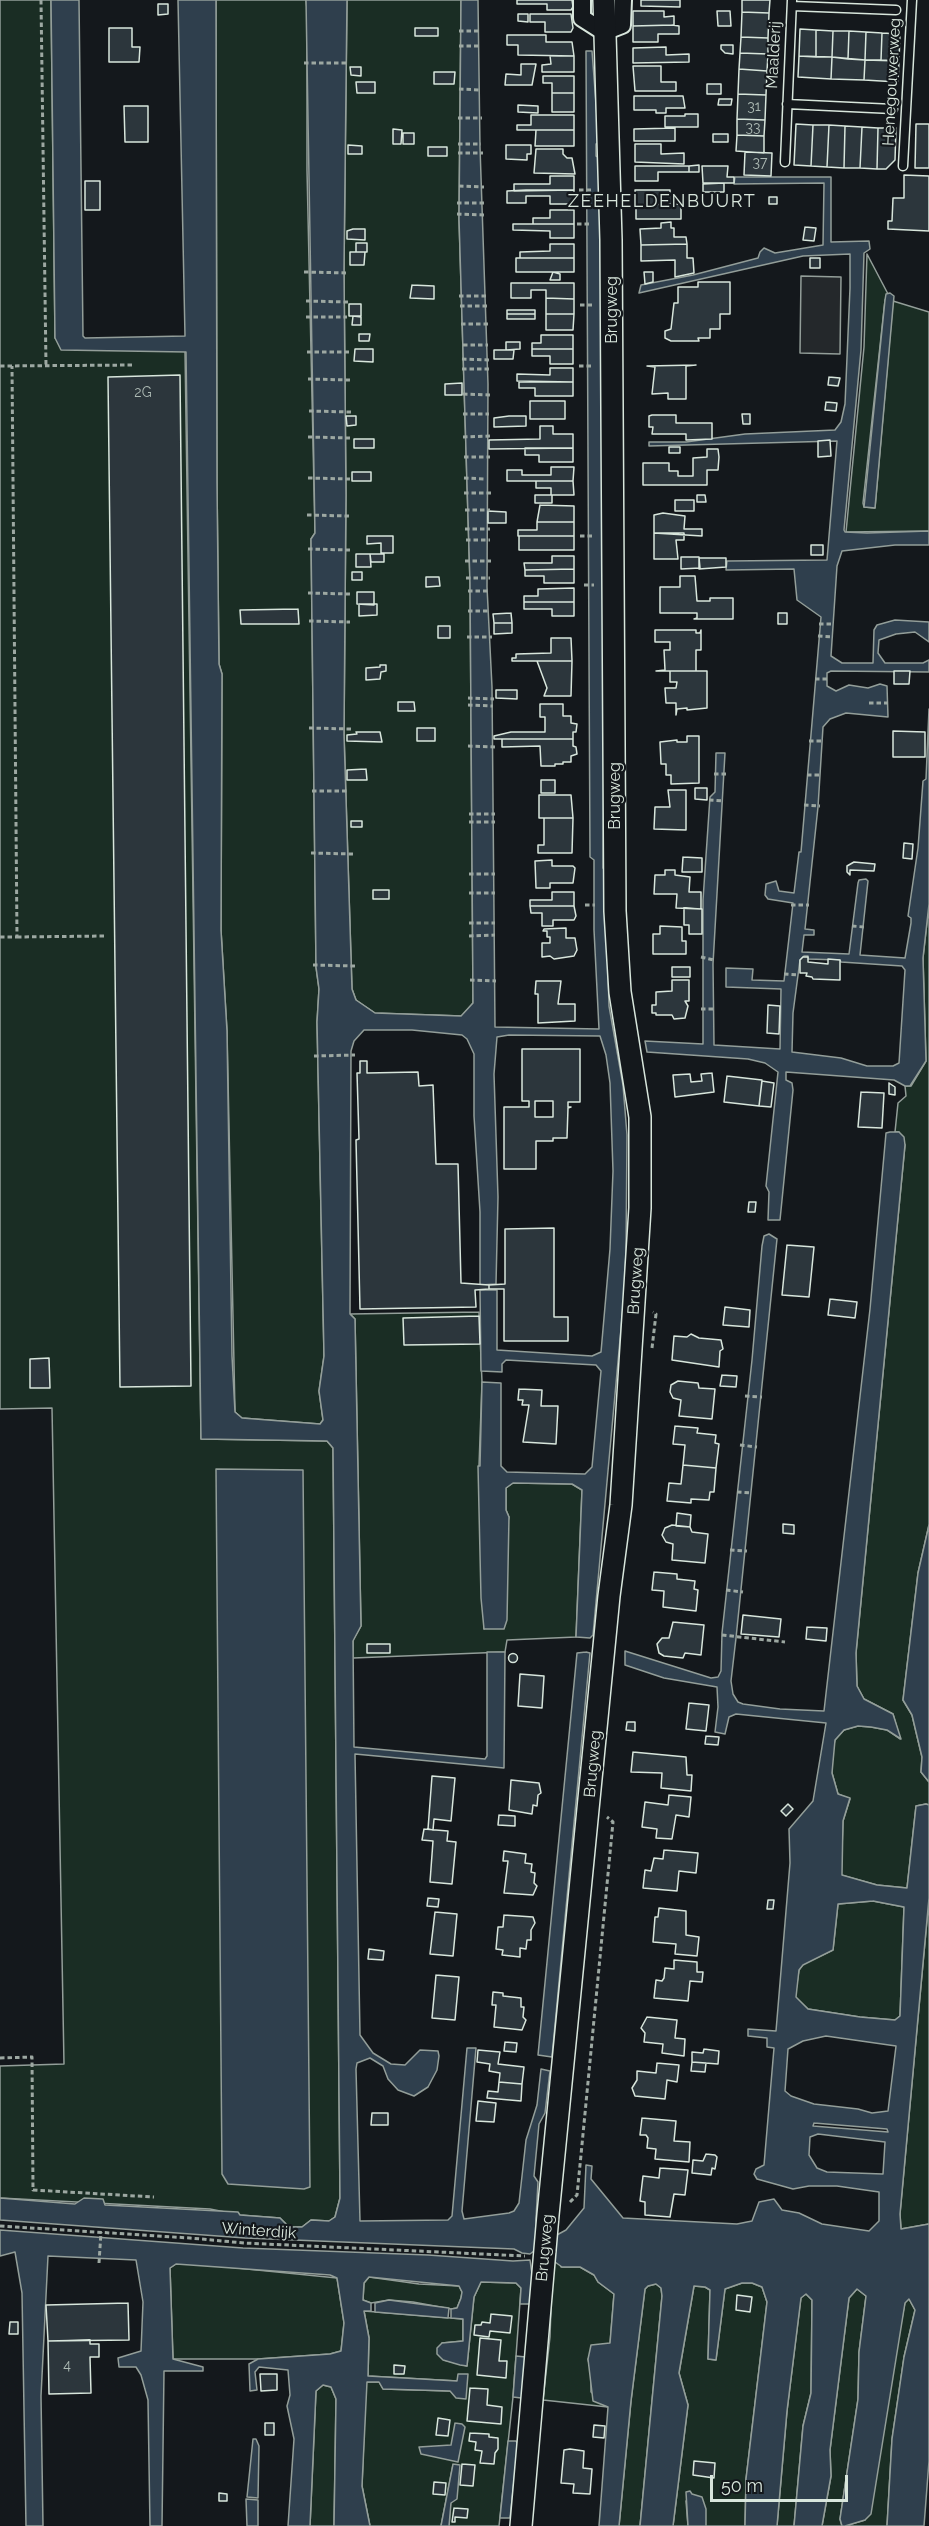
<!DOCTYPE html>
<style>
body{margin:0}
#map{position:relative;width:929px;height:2526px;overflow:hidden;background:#14181c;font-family:Raleway,sans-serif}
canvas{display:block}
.scale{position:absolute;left:710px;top:2475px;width:138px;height:27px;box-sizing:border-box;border:3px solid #d8e6dc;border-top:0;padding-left:8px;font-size:18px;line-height:21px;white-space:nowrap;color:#d8e6dc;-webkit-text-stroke:4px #14181c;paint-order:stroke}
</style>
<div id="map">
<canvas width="929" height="2526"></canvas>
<div class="scale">50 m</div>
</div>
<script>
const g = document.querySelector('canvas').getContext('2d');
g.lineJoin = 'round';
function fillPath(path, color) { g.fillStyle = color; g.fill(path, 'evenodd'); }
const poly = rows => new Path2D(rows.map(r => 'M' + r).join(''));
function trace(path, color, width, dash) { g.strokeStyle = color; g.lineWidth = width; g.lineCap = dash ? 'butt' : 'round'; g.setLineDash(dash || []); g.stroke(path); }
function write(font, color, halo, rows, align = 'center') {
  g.font = font + ' Raleway,sans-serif'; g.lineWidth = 4.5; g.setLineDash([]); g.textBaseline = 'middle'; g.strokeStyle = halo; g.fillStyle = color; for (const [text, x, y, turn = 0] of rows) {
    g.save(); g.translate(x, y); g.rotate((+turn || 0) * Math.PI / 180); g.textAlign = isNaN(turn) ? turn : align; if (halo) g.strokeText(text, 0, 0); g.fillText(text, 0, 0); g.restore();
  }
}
const green = poly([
 [0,0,51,0,55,338,140,349,185,351,201,1439,327,1441,333,1448,340,2198,335,2217,329,2221,311,2220,302,2227,289,2227,280,2218,240,2215,210,2209,0,2198,0,2066,64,2064,52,1408,0,1409,0,0],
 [216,0,306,0,307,9,307,170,315,533,311,539,316,967,319,989,317,1022,324,1356,319,1391,323,1420,320,1424,242,1418,235,1412,227,1031,221,930,222,674,219,664,217,483,216,0],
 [347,0,461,0,459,219,470,583,473,1003,462,1016,375,1013,356,1000,352,989,344,734,346,495,344,269,347,0],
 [867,254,888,294,885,300,863,503,864,507,875,508,893,301,929,312,929,531,846,532,864,347,867,254],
 [929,904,929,1525,918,1573,903,1700,912,1715,916,1732,922,1757,921,1772,929,1782,929,1805,926,1804,916,1806,907,1888,877,1885,841,1875,843,1821,850,1799,838,1794,832,1773,832,1752,835,1740,844,1730,858,1726,871,1727,887,1730,900,1739,893,1714,864,1699,857,1686,856,1653,905,1145,899,1132,895,1132,898,1103,906,1096,905,1086,911,1086,926,1061,923,958,929,904],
 [479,1312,482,1382,479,1466,484,1629,509,1517,506,1510,506,1488,513,1483,572,1484,582,1490,576,1637,507,1640,505,1652,353,1658,353,1640,361,1626,355,1319,350,1314,479,1312],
 [929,1898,929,2224,901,2229,900,2214,929,1898],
 [873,1901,904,1907,900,2016,895,2020,860,2017,808,2009,795,1997,799,1970,803,1964,833,1950,838,1904,873,1901],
 [553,2249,561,2267,580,2267,594,2275,598,2282,614,2294,610,2344,588,2359,591,2373,591,2392,608,2407,543,2400,550,2337,553,2249],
 [187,2263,337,2278,344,2323,341,2351,330,2354,258,2359,173,2359,170,2268,176,2264,187,2263],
 [369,2277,419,2284,459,2286,462,2292,461,2298,457,2308,451,2309,413,2302,389,2300,371,2303,363,2300,364,2283,369,2277],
 [481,2282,516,2283,521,2288,513,2397,499,2526,449,2526,453,2465,441,2526,370,2526,362,2486,366,2382,379,2382,383,2389,450,2391,458,2381,368,2376,369,2338,364,2311,463,2319,463,2341,442,2343,444,2360,467,2366,474,2297,481,2282],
 [742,2283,752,2283,762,2287,767,2302,746,2479,745,2526,694,2526,686,2501,688,2526,673,2526,688,2405,679,2373,694,2286,705,2287,710,2290,708,2359,716,2360,725,2289,742,2283],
 [656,2284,661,2288,662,2296,640,2526,619,2526,631,2401,645,2289,648,2286,656,2284],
 [857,2289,866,2296,859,2352,858,2399,840,2519,842,2526,822,2526,831,2476,830,2450,849,2298,857,2289],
 [806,2294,812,2300,811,2393,803,2426,794,2526,777,2526,787,2411,801,2297,806,2294],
 [909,2299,915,2310,904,2357,892,2439,887,2526,845,2526,865,2520,905,2302,909,2299],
 [323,2385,331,2387,336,2399,334,2526,310,2526,316,2391,323,2385]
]);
fillPath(green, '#1a2d24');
trace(green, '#939e99', 1.5);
const parking = poly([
 [801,276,841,277,840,354,800,353,801,276]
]);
fillPath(parking, '#24282b');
trace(parking, '#939e99', 1.5);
const water = poly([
 [51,0,79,0,83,336,85,338,185,336,178,0,216,0,217,483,219,664,222,674,221,930,227,1031,232,1356,235,1412,242,1418,320,1424,323,1420,319,1391,324,1356,317,1022,319,989,316,967,311,539,315,533,306,0,347,0,344,269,346,495,344,734,352,989,356,1000,375,1013,461,1016,473,1003,470,583,459,219,461,0,478,0,480,147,488,384,487,587,492,687,495,1027,599,1029,594,930,594,860,590,857,586,51,592,51,599,143,596,144,596,156,600,158,604,694,603,868,605,869,609,1006,623,1085,627,1135,626,1252,624,1296,593,1635,590,1638,576,1637,582,1490,572,1484,513,1483,506,1488,506,1510,509,1517,507,1620,504,1629,484,1629,481,1598,478,1466,480,1466,482,1382,501,1383,501,1466,507,1472,585,1474,592,1467,601,1371,596,1365,506,1360,502,1364,502,1372,481,1371,480,1290,497,1290,497,1350,592,1356,601,1352,610,1249,613,1171,610,1083,606,1055,600,1036,509,1035,497,1037,494,1074,498,1197,496,1284,480,1285,480,1212,474,1116,474,1054,467,1039,462,1035,412,1030,364,1030,354,1041,351,1051,350,1314,355,1319,361,1626,353,1641,354,1747,485,1759,487,1756,487,1652,505,1652,504,1768,355,1754,360,2035,373,2053,391,2064,405,2065,420,2050,438,2051,439,2056,437,2070,428,2087,414,2096,398,2090,388,2079,383,2066,370,2058,357,2063,356,2069,360,2221,448,2220,452,2216,467,2048,476,2048,462,2211,464,2219,509,2213,514,2211,519,2203,526,2140,537,2105,541,2069,550,2071,545,2113,539,2124,534,2176,538,2182,536,2219,538,2248,530,2254,522,2253,514,2249,245,2238,0,2220,0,2198,75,2204,84,2198,103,2199,105,2205,238,2212,240,2215,280,2218,289,2227,302,2227,311,2220,329,2221,335,2217,340,2198,333,1448,327,1441,201,1439,186,352,61,350,55,338,51,0],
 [735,177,831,177,831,242,869,241,870,249,864,253,861,350,844,530,845,532,867,533,929,531,929,545,895,545,842,551,837,566,831,656,842,663,873,663,874,630,877,625,895,620,929,622,929,642,915,632,896,634,879,640,878,653,885,663,923,663,929,660,929,672,831,671,827,673,827,686,836,691,849,685,868,688,880,684,887,686,888,717,846,713,830,719,823,727,818,807,805,929,814,930,814,935,804,935,802,952,849,954,858,883,859,880,866,879,868,881,860,955,905,958,911,923,911,918,908,916,918,848,923,781,926,779,929,709,929,904,923,958,926,1061,910,1086,905,1086,894,1080,786,1072,786,1080,792,1083,793,1090,780,1220,768,1220,769,1192,766,1186,778,1072,765,1063,748,1059,647,1052,645,1041,703,1044,703,900,710,797,715,792,716,753,725,753,713,964,714,1045,780,1049,781,989,726,987,726,968,753,969,752,980,784,981,793,903,768,899,765,895,766,884,776,881,779,891,794,893,799,852,801,852,821,617,797,600,794,569,726,570,727,561,827,560,837,441,649,446,649,442,686,442,745,434,835,430,841,422,845,404,850,288,850,254,803,256,639,293,641,285,693,275,758,258,760,252,764,248,775,253,823,245,824,183,734,184,735,177],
 [804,956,808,956,808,959,840,960,841,962,902,966,905,970,899,1063,893,1066,867,1066,841,1058,792,1052,793,1013,800,960,804,956],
 [890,293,894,296,875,508,864,507,885,300,886,294,890,293],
 [890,1132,899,1132,904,1137,905,1145,856,1653,857,1686,864,1699,893,1714,901,1739,887,1730,871,1727,858,1726,844,1730,835,1740,832,1773,838,1794,850,1798,843,1821,842,1875,877,1885,907,1888,916,1806,926,1804,929,1805,929,1898,900,2214,901,2229,929,2224,929,2461,924,2526,887,2526,892,2439,904,2357,915,2310,909,2299,905,2303,871,2514,865,2520,845,2526,842,2526,840,2519,858,2399,859,2352,866,2296,857,2289,849,2298,830,2450,831,2476,822,2526,794,2526,803,2426,811,2393,812,2300,806,2294,801,2298,787,2411,777,2526,745,2526,746,2479,767,2302,762,2287,752,2283,742,2283,725,2289,716,2360,708,2359,710,2290,705,2287,694,2286,679,2373,688,2405,673,2526,640,2526,662,2296,661,2288,656,2284,648,2286,645,2289,631,2401,619,2526,599,2526,608,2407,593,2401,588,2359,591,2345,610,2343,614,2294,598,2282,594,2275,580,2267,562,2267,555,2262,553,2249,555,2236,566,2230,584,2208,586,2165,592,2166,591,2179,623,2218,737,2224,752,2221,759,2202,774,2199,782,2210,799,2213,822,2224,869,2231,879,2221,879,2192,837,2186,809,2186,793,2189,757,2179,754,2174,756,2169,764,2165,774,2048,767,2047,767,2038,748,2036,748,2029,776,2031,790,1863,789,1829,813,1801,826,1723,736,1714,729,1717,725,1734,715,1732,718,1707,717,1687,664,1678,625,1665,625,1651,711,1678,718,1677,721,1671,722,1633,752,1360,762,1246,764,1236,769,1234,777,1239,736,1638,731,1681,733,1694,738,1702,743,1704,780,1709,824,1711,870,1309,886,1133,890,1132],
 [873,1901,904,1907,900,2016,895,2020,860,2017,808,2009,796,1997,799,1970,803,1965,833,1950,838,1904,873,1901],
 [826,2036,896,2046,888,2111,872,2113,858,2109,814,2104,791,2096,785,2091,788,2049,803,2041,826,2036],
 [814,2123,887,2129,888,2132,813,2126,814,2123],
 [818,2134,885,2142,883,2174,827,2172,817,2168,809,2155,810,2137,818,2134],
 [216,1469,303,1470,310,2187,304,2189,228,2184,222,2174,216,1469],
 [929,1525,929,1782,921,1772,922,1757,916,1732,912,1715,903,1700,918,1573,929,1525],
 [586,1652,590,1653,552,2057,538,2055,577,1653,586,1652],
 [0,2230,243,2248,428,2255,513,2261,530,2260,532,2274,531,2304,520,2304,521,2288,516,2283,481,2282,474,2297,467,2366,460,2365,443,2360,437,2354,437,2348,442,2343,463,2341,463,2319,451,2318,451,2309,457,2308,461,2298,462,2292,459,2286,369,2277,364,2283,363,2300,371,2303,371,2311,364,2311,369,2338,368,2376,457,2381,458,2374,468,2374,466,2399,456,2398,450,2391,383,2389,379,2382,367,2382,362,2486,370,2526,334,2526,336,2399,331,2387,323,2385,316,2391,310,2526,288,2526,294,2439,287,2406,290,2395,288,2370,259,2367,255,2372,257,2390,250,2391,249,2364,258,2359,330,2354,341,2351,344,2323,337,2278,330,2275,176,2264,170,2268,173,2359,203,2367,203,2371,164,2371,162,2526,150,2526,148,2400,141,2375,136,2367,119,2367,118,2358,141,2351,143,2302,136,2260,48,2256,41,2396,43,2526,26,2526,22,2293,15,2252,0,2256,0,2230],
 [389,2300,449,2308,448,2318,375,2312,375,2303,389,2300],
 [516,2356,526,2357,523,2397,521,2398,513,2397,516,2356],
 [455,2423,462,2424,465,2427,458,2462,421,2454,419,2447,451,2445,455,2423],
 [253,2439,256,2439,259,2446,258,2498,247,2497,253,2439],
 [508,2441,516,2441,518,2444,510,2518,500,2518,508,2441],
 [453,2464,460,2465,457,2499,451,2503,449,2526,441,2526,453,2464],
 [690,2491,692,2494,702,2497,706,2509,706,2526,688,2526,686,2492,690,2491],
 [246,2499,258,2500,258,2526,247,2526,246,2499]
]);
fillPath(water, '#2f3f4d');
trace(water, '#939e99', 1.5);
const building = poly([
 [517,0,572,0,573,7,571,10,547,10,547,4,517,4,517,0],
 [641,0,680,0,680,7,641,6,641,0],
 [742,0,770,0,769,13,742,12,742,0],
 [158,4,168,4,168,14,158,15,158,4],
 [633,11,664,11,664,17,674,16,674,25,633,26,633,11],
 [717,11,730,11,731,26,718,26,717,11],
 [742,12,769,13,768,38,741,37,742,12],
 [518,14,528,14,528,22,518,21,518,14],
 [530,14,571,14,573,28,571,32,545,32,545,22,530,22,530,14],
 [672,25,679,26,679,34,658,34,658,42,633,42,633,26,672,25],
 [109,28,132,28,132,47,140,47,139,62,109,62,109,28],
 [415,28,438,28,438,36,415,36,415,28],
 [800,29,816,30,816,57,799,56,800,29],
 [816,30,833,31,832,57,816,57,816,30],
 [833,31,849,31,848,59,832,57,833,31],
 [849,31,866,32,865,60,848,59,849,31],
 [866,32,882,33,881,60,865,60,866,32],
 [882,33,900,34,899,61,881,60,882,33],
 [507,35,546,35,546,42,572,42,574,56,518,55,518,45,507,45,507,35],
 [741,37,768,38,768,54,740,53,741,37],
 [721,45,733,45,733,54,725,53,721,49,721,45],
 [666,47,666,55,689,54,689,62,633,63,633,48,666,47],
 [740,53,768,54,767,71,739,69,740,53],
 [550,56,574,56,574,72,542,72,542,65,551,64,550,56],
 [799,56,832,57,831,79,798,77,799,56],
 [832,57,865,60,864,80,831,79,832,57],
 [865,60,899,61,898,82,864,80,865,60],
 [521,64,536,64,532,85,505,85,506,74,521,75,521,64],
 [633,66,661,66,661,82,676,82,676,91,635,91,633,66],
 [350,67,361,67,361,76,351,75,350,67],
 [739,69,767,71,766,95,738,94,739,69],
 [434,72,455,72,454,84,434,84,434,72],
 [543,76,574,76,574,93,552,93,552,83,543,83,543,76],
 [356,82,375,82,375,93,357,93,356,82],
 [707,84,721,84,721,94,707,94,707,84],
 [552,93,574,93,574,112,552,112,552,93],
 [738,94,766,95,765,120,737,119,738,94],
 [634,96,683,96,685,108,666,108,666,113,656,113,656,110,634,110,634,96],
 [719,99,732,99,731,105,718,105,719,99],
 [518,105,538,106,538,113,518,112,518,105],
 [124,106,148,106,148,142,125,142,124,106],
 [685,114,698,114,698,127,665,127,665,116,685,116,685,114],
 [531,115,574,115,574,130,517,130,517,125,531,125,531,115],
 [737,119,765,120,764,136,737,135,737,119],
 [796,124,813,125,811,166,794,165,796,124],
 [916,124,929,124,929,168,915,168,916,124],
 [813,125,829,125,827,167,811,166,813,125],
 [829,125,845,126,844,168,827,167,829,125],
 [845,126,862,127,860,168,844,168,845,126],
 [862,127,878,128,877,169,860,168,862,127],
 [675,128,675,141,634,141,634,129,675,128],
 [878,128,896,128,895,160,886,169,877,169,878,128],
 [393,129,402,130,401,144,393,144,393,129],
 [536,130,574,130,574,146,535,146,536,130],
 [403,133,414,133,414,144,403,144,403,133],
 [713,134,728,134,728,142,713,142,713,134],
 [737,135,764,136,764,153,736,151,737,135],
 [635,144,661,144,661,154,684,153,684,164,635,162,635,144],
 [348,145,362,146,362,154,348,154,348,145],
 [506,145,531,145,531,154,527,154,527,160,506,159,506,145],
 [428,147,447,147,447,156,428,156,428,147],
 [536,149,563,149,563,154,567,158,572,158,575,174,534,173,536,149],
 [745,152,772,153,771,176,744,175,745,152],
 [699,165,699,172,689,172,689,166,699,165],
 [635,166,689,166,689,172,658,172,658,181,635,181,635,166],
 [702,166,728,166,727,177,734,177,734,183,703,183,702,166],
 [904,175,929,176,929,231,888,229,888,221,892,221,893,198,904,198,904,175],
 [550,176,574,176,574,190,514,191,514,184,550,184,550,176],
 [85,181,100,181,100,210,85,210,85,181],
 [724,183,724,192,703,192,703,184,724,183],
 [526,190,574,190,574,204,550,204,550,196,526,196,526,203,507,203,507,191,526,190],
 [635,190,670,190,670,196,675,196,675,204,636,205,635,190],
 [769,197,777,197,777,204,769,204,769,197],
 [681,204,681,219,636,219,636,205,681,204],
 [550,210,574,210,574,224,533,224,533,218,550,218,550,210],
 [671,222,671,228,674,228,674,237,686,237,687,244,641,245,640,229,661,228,661,223,671,222],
 [513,224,574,224,574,238,550,238,550,231,513,230,513,224],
 [805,227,816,228,814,241,803,240,805,227],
 [353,229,365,229,365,240,347,239,347,231,353,229],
 [356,243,367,243,367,252,356,252,356,243],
 [550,244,574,244,574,258,520,258,520,252,550,251,550,244],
 [687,244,687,258,693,258,694,273,675,277,675,260,641,261,641,245,687,244],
 [350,252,365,252,364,265,350,265,350,252],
 [516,258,574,258,574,272,516,272,516,258],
 [810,258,820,258,820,268,810,268,810,258],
 [553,272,560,274,560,280,550,280,553,272],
 [644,272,653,272,653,282,645,284,644,272],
 [698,282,730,282,730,314,720,314,720,329,710,329,710,338,698,338,699,341,671,341,665,338,665,331,671,329,674,303,678,303,678,287,698,287,698,282],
 [511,283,574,283,574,299,546,298,546,290,531,290,531,298,511,298,511,283],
 [412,285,434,286,434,299,410,298,412,285],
 [546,298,574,299,574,314,546,314,546,298],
 [349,304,361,304,361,316,349,316,349,304],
 [507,310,535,310,535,314,507,314,507,310],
 [507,314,535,314,535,319,507,319,507,314],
 [546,314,574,314,573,330,546,330,546,314],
 [353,316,361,317,361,325,352,325,353,316],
 [359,334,370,334,369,341,359,341,359,334],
 [541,335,573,335,573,349,532,349,532,343,541,343,541,335],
 [506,342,520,342,520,349,506,350,506,342],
 [355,349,373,349,373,362,354,361,355,349],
 [532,349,573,349,573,364,550,364,550,356,532,356,532,349],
 [494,350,514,350,513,359,494,359,494,350],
 [696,365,686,366,686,399,668,399,668,393,652,394,655,367,647,366,696,365],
 [550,368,573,368,573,382,517,381,517,374,550,375,550,368],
 [180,375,191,1386,120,1387,108,377,180,375],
 [829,377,840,378,838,386,828,385,829,377],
 [519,382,573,382,573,396,535,396,535,388,519,388,519,382],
 [462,383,462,395,445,395,445,384,462,383],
 [530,401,565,401,565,419,530,419,530,401],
 [826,402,837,403,836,411,825,410,826,402],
 [742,414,750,414,750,424,743,424,742,414],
 [652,415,676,415,676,423,712,423,712,439,686,440,686,434,652,434,653,427,649,427,649,416,652,415],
 [346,416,356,416,356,425,347,426,346,416],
 [509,416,526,416,526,426,494,427,494,418,509,416],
 [540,426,553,426,553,434,573,434,573,448,489,449,489,440,540,439,540,426],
 [354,439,374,439,374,448,354,448,354,439],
 [830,440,831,456,818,457,818,441,830,440],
 [669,447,680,447,680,453,669,453,669,447],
 [525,448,573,448,573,462,539,462,539,455,525,455,525,448],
 [707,449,718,449,719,457,718,470,707,470,707,485,643,485,643,463,669,463,669,471,678,471,678,476,693,476,693,458,707,457,707,449],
 [551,467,574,467,573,481,507,481,507,470,522,470,522,475,551,475,551,467],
 [352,472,371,472,371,481,352,481,352,472],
 [536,481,573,481,574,495,552,495,552,503,535,503,535,495,551,495,551,488,536,488,536,481],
 [697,495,705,495,706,502,697,502,697,495],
 [675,500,694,500,694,511,675,511,675,500],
 [540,505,574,506,574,522,537,522,540,505],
 [488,511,506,512,506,523,488,523,488,511],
 [663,513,685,516,684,529,702,529,702,536,654,533,654,515,663,513],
 [537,522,574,522,574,536,518,536,518,530,537,530,537,522],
 [654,533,684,533,684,540,676,540,678,559,654,559,654,533],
 [367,536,393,536,393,553,381,553,381,543,367,544,367,536],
 [519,536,574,536,574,550,519,550,519,536],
 [811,545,823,545,823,555,811,555,811,545],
 [356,554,370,554,371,567,356,567,356,554],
 [370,554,384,554,384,562,371,562,370,554],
 [552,556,574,556,574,569,525,570,524,563,552,563,552,556],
 [681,557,699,557,700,568,681,569,681,557],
 [699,558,726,558,726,567,699,569,699,558],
 [574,569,574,583,544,583,544,576,525,576,525,570,574,569],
 [352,572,362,572,362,580,352,580,352,572],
 [680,576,695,576,697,601,710,601,710,598,733,598,733,619,694,619,697,618,697,613,660,613,660,587,680,587,680,576],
 [426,577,439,577,440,586,426,587,426,577],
 [574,588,574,602,524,602,524,596,538,596,538,589,574,588],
 [357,592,374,592,374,605,357,604,357,592],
 [524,602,574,602,574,616,552,616,552,609,524,609,524,602],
 [359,604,377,604,377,615,359,616,359,604],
 [298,609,299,624,241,624,240,610,298,609],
 [511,613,512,623,494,623,493,614,511,613],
 [778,613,787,613,787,624,778,624,778,613],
 [494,623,512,623,512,633,494,634,494,623],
 [438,626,450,626,450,638,438,638,438,626],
 [655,630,696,630,696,633,700,633,701,630,701,650,696,650,696,671,656,671,665,670,664,650,670,650,670,642,655,642,655,630],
 [551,638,571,638,572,661,512,661,512,658,516,658,516,654,551,653,551,638],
 [537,661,572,661,571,696,544,696,547,688,537,661],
 [380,665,386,665,386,671,381,672,380,679,366,680,366,668,380,667,380,665],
 [670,671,707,671,707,708,687,710,687,708,677,709,676,715,676,703,666,703,665,688,676,688,677,682,670,682,670,671],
 [894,671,910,671,909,684,894,684,894,671],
 [496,690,517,690,517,699,496,698,496,690],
 [398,702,414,702,415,711,398,711,398,702],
 [540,704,563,704,563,716,571,716,571,723,577,724,576,732,573,732,573,739,494,739,494,736,511,732,545,732,545,717,540,717,540,704],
 [417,728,435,728,435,741,417,741,417,728],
 [893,731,925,732,925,757,893,757,893,731],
 [356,732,380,732,382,742,347,741,347,735,357,734,356,732],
 [687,736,699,736,699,783,671,784,671,775,666,775,666,764,661,764,660,742,677,740,677,742,687,742,687,736],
 [502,739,573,739,573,746,576,747,577,754,571,756,571,762,563,762,563,764,555,764,555,766,541,766,540,746,502,747,502,739],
 [366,769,367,780,347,780,347,770,366,769],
 [541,780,555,780,555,793,541,793,541,780],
 [695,788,707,788,707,800,695,799,695,788],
 [668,790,686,790,686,830,654,829,655,807,670,807,668,790],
 [539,795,571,795,573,818,539,818,539,795],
 [544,818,573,818,572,853,538,853,538,845,544,845,544,818],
 [351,821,362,821,362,827,351,827,351,821],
 [904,843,913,844,912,859,903,858,904,843],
 [683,857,702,858,702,872,682,872,683,857],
 [552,860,552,866,573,866,575,868,573,883,550,883,550,888,536,888,535,861,552,860],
 [854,862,875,864,874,871,850,870,850,875,847,872,847,866,854,862],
 [665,870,675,870,675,875,690,877,689,892,701,892,701,909,676,908,677,894,654,894,655,875,665,875,665,870],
 [373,890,389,890,389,899,373,899,373,890],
 [552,892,574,892,574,906,530,906,530,900,552,900,552,892],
 [530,906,574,906,576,916,574,920,553,920,553,926,542,926,542,913,531,913,530,906],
 [684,908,702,909,702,934,689,934,689,925,684,925,684,908],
 [660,926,682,927,682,941,686,941,686,954,653,954,653,934,660,934,660,926],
 [566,928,566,938,575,938,577,950,574,956,554,959,550,956,542,957,542,943,550,943,550,937,547,937,547,931,543,931,544,929,566,928],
 [803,957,808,957,808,962,828,964,828,959,840,960,840,980,813,979,812,977,806,976,807,973,800,973,800,960,803,957],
 [672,967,690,967,690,977,672,977,672,967],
 [672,980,689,980,689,1001,685,1001,688,1006,685,1018,674,1019,672,1015,656,1015,656,1013,652,1013,652,1005,656,1005,656,992,672,991,672,980],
 [536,981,561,981,558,1004,575,1004,575,1021,538,1023,538,994,535,994,536,981],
 [768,1005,780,1006,779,1034,767,1033,768,1005],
 [522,1049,580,1049,580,1102,568,1102,568,1107,571,1107,568,1108,567,1138,553,1138,553,1141,536,1141,536,1169,504,1169,504,1107,529,1107,529,1101,522,1101,522,1049],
 [535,1101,553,1101,553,1117,535,1117,535,1101],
 [360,1061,367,1061,367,1073,418,1072,419,1086,433,1085,436,1164,458,1164,461,1283,489,1285,489,1289,475,1290,476,1307,360,1309,356,1140,359,1139,357,1073,360,1073,360,1061],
 [712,1073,714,1092,675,1097,673,1075,690,1074,691,1082,702,1081,701,1074,712,1073],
 [727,1076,762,1080,759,1106,724,1102,727,1076],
 [762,1081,774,1083,771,1107,759,1106,762,1081],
 [889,1083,895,1087,895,1095,889,1094,889,1083],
 [861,1092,884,1093,882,1128,858,1127,861,1092],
 [749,1202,756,1202,755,1212,748,1212,749,1202],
 [554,1228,554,1317,568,1317,568,1341,504,1341,504,1289,489,1289,489,1285,505,1284,505,1229,554,1228],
 [787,1245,814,1247,809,1297,782,1295,787,1245],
 [830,1299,857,1302,855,1318,828,1315,830,1299],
 [725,1307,750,1310,749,1327,723,1325,725,1307],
 [479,1316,480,1344,404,1345,403,1318,479,1316],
 [691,1334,699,1338,721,1340,723,1349,720,1351,719,1367,672,1360,674,1336,687,1337,691,1334],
 [49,1358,50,1388,30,1388,30,1359,49,1358],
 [722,1375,737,1376,736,1387,720,1386,722,1375],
 [678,1381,698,1383,699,1388,715,1389,712,1419,679,1416,681,1400,673,1398,670,1392,671,1385,678,1381],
 [519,1389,542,1390,541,1406,558,1406,556,1444,523,1442,529,1405,522,1405,523,1400,518,1400,519,1389],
 [675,1426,698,1428,697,1433,716,1435,715,1443,719,1444,716,1468,683,1465,685,1445,673,1444,675,1426],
 [683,1465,716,1468,714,1492,710,1492,709,1500,691,1499,691,1503,667,1501,669,1483,681,1484,683,1465],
 [677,1513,691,1515,690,1527,676,1526,677,1513],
 [783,1524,794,1525,794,1534,783,1533,783,1524],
 [672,1525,690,1527,692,1532,708,1534,705,1563,672,1560,673,1544,666,1542,662,1535,665,1528,672,1525],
 [654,1572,677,1574,677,1579,695,1581,694,1589,698,1590,696,1611,663,1607,664,1591,652,1590,654,1572],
 [743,1615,781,1619,779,1637,741,1634,743,1615],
 [673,1622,704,1625,701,1655,685,1653,683,1658,664,1656,659,1653,657,1644,662,1638,669,1638,673,1622],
 [807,1627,827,1628,826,1641,806,1639,807,1627],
 [367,1644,390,1644,390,1653,367,1653,367,1644],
 '508.5 1658a4.5 4.5 0 1 1 9 0a4.5 4.5 0 1 1-9 0Z',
 [520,1674,544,1676,542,1708,518,1706,520,1674],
 [689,1703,709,1705,706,1731,686,1729,689,1703],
 [627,1722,635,1722,635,1731,626,1730,627,1722],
 [706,1736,719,1737,718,1745,705,1744,706,1736],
 [633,1752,686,1757,687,1775,692,1775,691,1791,661,1788,662,1773,631,1772,633,1752],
 [432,1776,455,1778,451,1821,434,1819,433,1830,428,1829,432,1776],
 [511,1780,539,1783,541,1793,538,1795,537,1806,533,1805,532,1814,509,1810,511,1780],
 [669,1795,691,1797,689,1817,676,1815,672,1839,656,1838,657,1829,642,1827,645,1802,668,1805,669,1795],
 [788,1804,793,1809,786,1816,781,1811,788,1804],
 [499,1815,515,1816,515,1826,498,1825,499,1815],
 [424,1829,448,1831,447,1841,456,1842,452,1884,430,1882,433,1841,422,1840,424,1829],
 [664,1850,698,1853,696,1873,679,1871,677,1891,643,1888,645,1870,651,1871,654,1858,663,1859,664,1850],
 [504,1851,526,1854,525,1863,532,1864,531,1872,535,1873,534,1883,537,1886,533,1895,504,1893,508,1861,503,1861,504,1851],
 [428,1898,439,1899,438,1907,427,1906,428,1898],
 [768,1900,774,1900,773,1909,767,1909,768,1900],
 [659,1908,686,1911,686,1935,699,1937,697,1956,675,1954,676,1944,653,1942,655,1917,658,1917,659,1908],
 [435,1912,457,1914,453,1956,430,1954,435,1912],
 [504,1915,533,1917,535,1923,531,1930,531,1940,527,1940,526,1949,520,1948,520,1957,502,1955,503,1950,496,1949,498,1927,503,1927,504,1915],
 [369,1949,384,1951,383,1960,368,1959,369,1949],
 [674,1960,697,1962,697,1972,703,1972,702,1982,690,1981,688,2001,654,1998,656,1980,662,1981,664,1978,665,1968,674,1969,674,1960],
 [436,1975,459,1977,455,2020,432,2018,436,1975],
 [493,1992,503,1993,503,1996,521,1998,521,2007,524,2007,523,2017,526,2020,522,2030,494,2027,496,2005,492,2005,493,1992],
 [647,2017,677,2020,675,2038,685,2039,684,2056,662,2053,663,2044,644,2042,645,2033,641,2028,647,2017],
 [505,2042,517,2043,516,2052,504,2051,505,2042],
 [704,2049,719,2051,718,2064,692,2062,692,2052,703,2053,704,2049],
 [478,2050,500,2052,498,2064,524,2067,522,2084,499,2082,500,2073,489,2071,490,2064,477,2062,478,2050],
 [692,2062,706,2063,705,2072,691,2071,692,2062],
 [657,2063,679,2065,677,2082,667,2080,665,2099,635,2096,632,2088,637,2080,637,2071,656,2073,657,2063],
 [499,2082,522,2084,521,2101,487,2098,488,2091,498,2092,499,2082],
 [478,2101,496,2103,494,2122,476,2121,478,2101],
 [372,2113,388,2113,388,2125,371,2125,372,2113],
 [642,2118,676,2121,674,2141,690,2142,689,2162,655,2159,656,2149,647,2148,648,2138,646,2135,640,2135,642,2118],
 [706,2154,715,2155,717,2157,715,2169,712,2168,711,2175,692,2173,693,2160,703,2161,706,2154],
 [660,2168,688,2170,685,2195,674,2194,670,2217,645,2215,645,2202,640,2201,643,2176,659,2178,660,2168],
 [737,2295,752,2297,750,2312,736,2310,737,2295],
 [128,2303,129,2340,48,2341,46,2305,128,2303],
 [491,2314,512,2316,510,2333,490,2331,489,2337,474,2335,475,2325,481,2325,482,2322,490,2323,491,2314],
 [10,2322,18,2322,18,2334,9,2334,10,2322],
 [480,2338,501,2340,499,2361,507,2361,506,2378,477,2375,480,2338],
 [90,2340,90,2344,99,2344,99,2357,90,2357,91,2393,49,2394,48,2341,90,2340],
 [394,2365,405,2366,404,2374,394,2374,394,2365],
 [260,2374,277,2374,277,2390,261,2391,260,2374],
 [470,2388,488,2389,487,2405,502,2407,501,2424,467,2421,470,2388],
 [438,2418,450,2420,448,2436,436,2435,438,2418],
 [265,2423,274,2423,274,2435,265,2435,265,2423],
 [594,2425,605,2426,604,2438,593,2437,594,2425],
 [470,2433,489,2434,489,2437,498,2438,498,2449,495,2453,494,2464,480,2463,482,2451,475,2450,476,2442,469,2441,470,2433],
 [570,2449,584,2451,583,2468,592,2469,590,2494,573,2493,574,2484,561,2483,564,2450,570,2449],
 [694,2461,715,2463,714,2478,693,2475,694,2461],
 [462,2464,475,2465,473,2486,460,2485,462,2464],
 [434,2482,446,2483,445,2495,433,2494,434,2482],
 [219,2493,227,2494,227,2501,219,2501,219,2493],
 [454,2508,468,2509,467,2518,455,2517,455,2522,452,2522,454,2508]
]);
fillPath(building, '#2c363c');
trace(building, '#d8e6dc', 1.5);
const service = poly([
 [792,6,896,10],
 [787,104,893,109],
 [785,162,792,0],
 [903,166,912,0]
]);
const minor = poly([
 [582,0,582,18,604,32,622,25,623,0]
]);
const tertiary = poly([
 [521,2526,548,2215,609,1596,621,1505,640,1208,640,1117,620,992,615,911,611,240,604,0]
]);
trace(service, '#d8e6dc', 11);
trace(minor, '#d8e6dc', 20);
trace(tertiary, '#d8e6dc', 24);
trace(poly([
 [41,0,46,366],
 [459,31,481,31],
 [459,46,481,46],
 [304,63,348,63],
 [459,89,481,90],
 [458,118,482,118],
 [458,144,481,144],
 [458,153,483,153],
 [459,186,484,187],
 [579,190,592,190],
 [457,203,484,203],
 [457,214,485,215],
 [577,224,590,224],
 [304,272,348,273],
 [459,296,488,296],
 [306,301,348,302],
 [580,305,593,305],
 [460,306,489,306],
 [306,317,347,317],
 [461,324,489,324],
 [463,345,488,345],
 [307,352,349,352],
 [462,359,490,360],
 [0,366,134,365],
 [579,366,592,366],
 [462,369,491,369],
 [308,379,350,380],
 [463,394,491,395],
 [309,411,351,412],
 [463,414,489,414],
 [308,437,350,438],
 [463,437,490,436],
 [464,457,490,457],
 [308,478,350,479],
 [464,478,486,479],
 [464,493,491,493],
 [465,510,490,510],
 [307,515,349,516],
 [465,529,490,529],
 [580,536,594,536],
 [466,540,490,540],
 [308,549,350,550],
 [465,561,491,561],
 [466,578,490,578],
 [584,585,594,585],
 [468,591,489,591],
 [308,593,350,594],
 [468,611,490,611],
 [309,621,350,622],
 [819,624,833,624],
 [818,636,833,637],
 [467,637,492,637],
 [815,679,829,679],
 [468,698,494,699],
 [869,703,888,703],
 [468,705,493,706],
 [309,728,351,729],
 [809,741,824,741],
 [468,746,495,747],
 [714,774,727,774],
 [807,775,822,775],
 [312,791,349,791],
 [709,800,724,801],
 [804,805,820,806],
 [469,814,495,814],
 [469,822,495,822],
 [311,853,353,854],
 [469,874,495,874],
 [469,893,495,893],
 [585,905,595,905],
 [791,905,809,905],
 [469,923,495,923],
 [852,926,864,927],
 [469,936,495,935],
 [0,937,17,937,12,366],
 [17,937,105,936],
 [701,957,714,960],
 [313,965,355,966],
 [784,974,799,975],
 [470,980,496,981],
 [701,1009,715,1009],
 [314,1056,355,1055],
 [652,1348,656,1314,653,1312],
 [745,1396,762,1397],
 [740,1445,757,1447],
 [737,1492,751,1493],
 [730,1550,747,1551],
 [726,1590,743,1592],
 [722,1635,785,1642],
 [0,2058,32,2057,33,2190,154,2197],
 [570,2202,577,2195,581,2155,613,1822,607,1817],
 [0,2226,190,2238,244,2243,525,2256],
 [99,2263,101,2232]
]), '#9da8a2', 3, [4.5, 3]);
trace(service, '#14181c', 8);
trace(minor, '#14181c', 16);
trace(tertiary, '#14181c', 21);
write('14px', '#adbab4', null, [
 ["31",754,107],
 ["33",753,128],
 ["37",760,163],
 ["2G",143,393],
 ["4",67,2366]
]);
write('16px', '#d8e6dc', '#14181c', [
 ["Maalderij",774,55,-87],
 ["Henegouwerweg",892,82,-87],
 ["Brugweg",612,310,-90],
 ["Brugweg",615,796,-90],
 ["Brugweg",636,1281,-86],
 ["Brugweg",593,1764,-85],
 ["Winterdijk",259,2231,4],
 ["Brugweg",545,2248,-85]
]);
g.letterSpacing = '1.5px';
write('18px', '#d8e6dc', '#14181c', [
 ["ZEEHELDENBUURT",662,202]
]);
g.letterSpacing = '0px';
</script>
